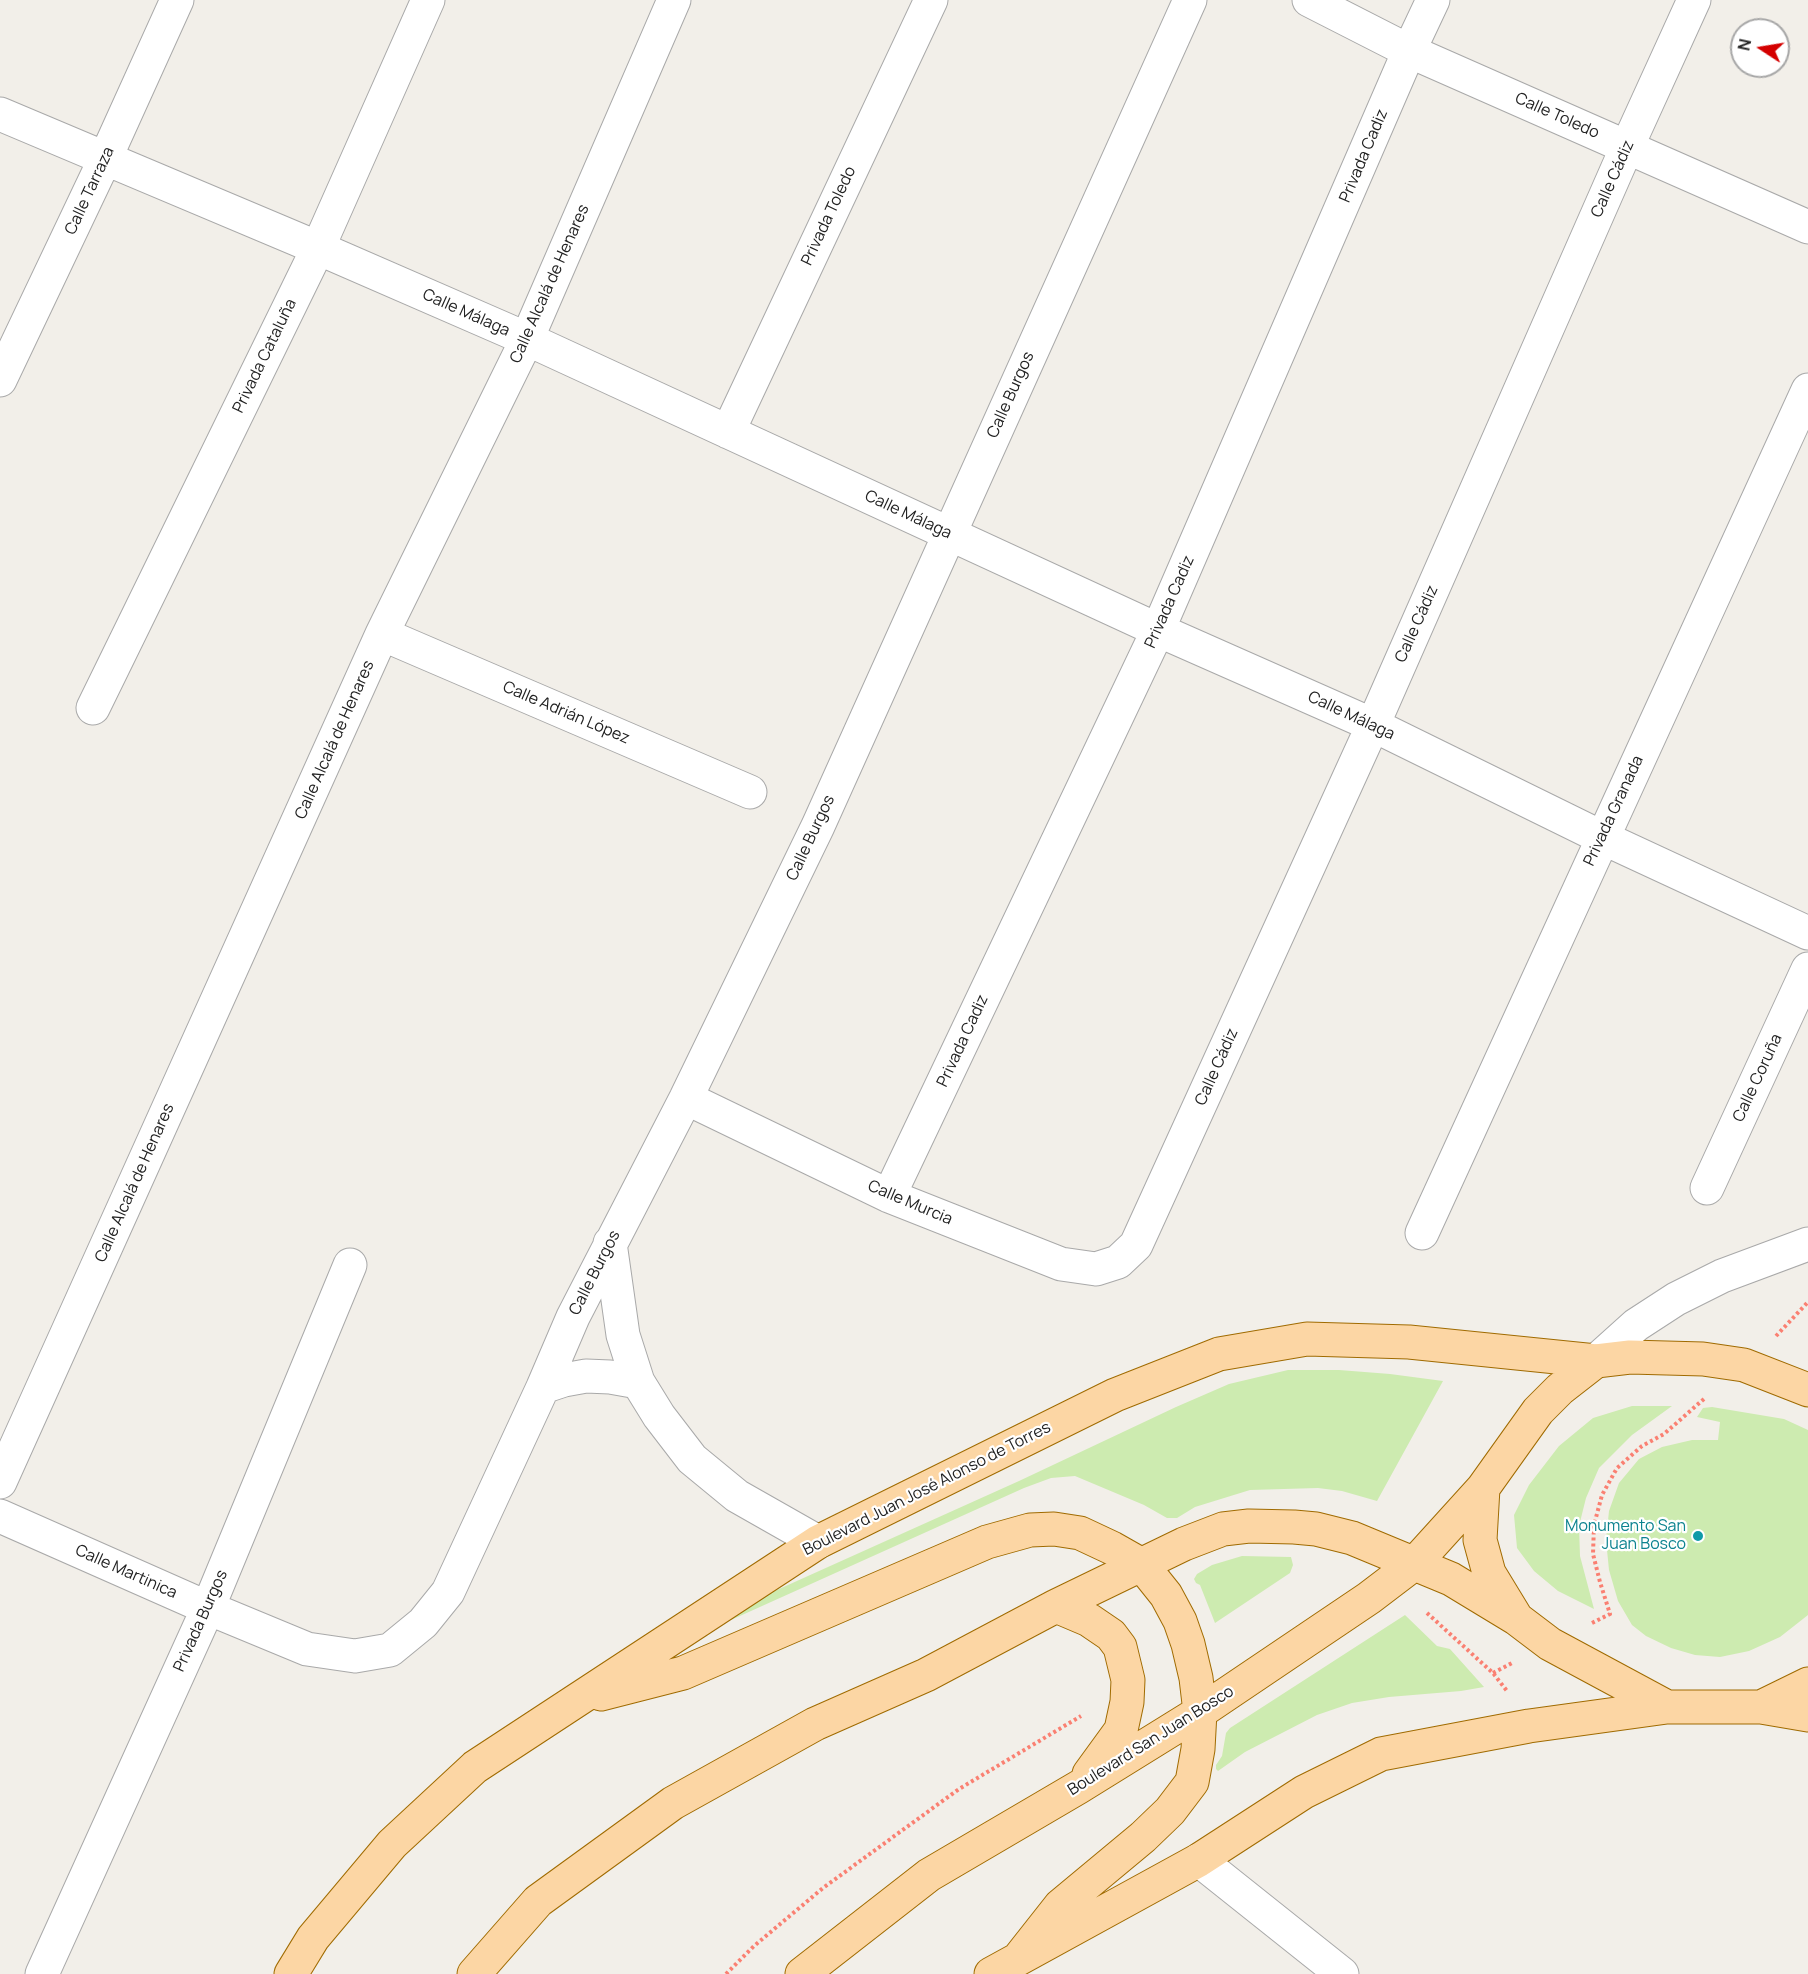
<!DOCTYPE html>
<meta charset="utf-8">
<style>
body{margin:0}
#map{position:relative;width:1808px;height:1974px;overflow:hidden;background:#f2efe9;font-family:Manrope,sans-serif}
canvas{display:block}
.north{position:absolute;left:1730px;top:18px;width:60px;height:60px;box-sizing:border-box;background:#fff;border:2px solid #a7a7a7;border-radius:50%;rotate:282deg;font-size:16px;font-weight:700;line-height:24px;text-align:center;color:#222}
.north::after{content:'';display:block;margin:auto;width:21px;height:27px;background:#d40000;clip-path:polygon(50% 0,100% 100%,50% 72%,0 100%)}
</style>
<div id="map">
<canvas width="1808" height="1974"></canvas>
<div class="north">N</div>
</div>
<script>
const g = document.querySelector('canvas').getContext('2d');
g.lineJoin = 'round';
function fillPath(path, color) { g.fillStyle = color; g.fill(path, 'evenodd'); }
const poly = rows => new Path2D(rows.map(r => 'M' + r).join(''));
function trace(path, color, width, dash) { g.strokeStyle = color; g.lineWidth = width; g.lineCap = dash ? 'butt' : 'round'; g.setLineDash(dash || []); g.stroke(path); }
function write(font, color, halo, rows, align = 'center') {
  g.font = font + ' Manrope,sans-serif'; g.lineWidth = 4.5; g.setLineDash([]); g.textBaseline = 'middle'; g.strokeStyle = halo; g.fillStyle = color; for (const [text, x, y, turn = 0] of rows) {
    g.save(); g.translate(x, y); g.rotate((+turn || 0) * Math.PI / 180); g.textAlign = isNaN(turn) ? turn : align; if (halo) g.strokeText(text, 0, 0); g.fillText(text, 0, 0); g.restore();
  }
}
fillPath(poly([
 [1288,1370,1339,1370,1390,1374,1443,1381,1377,1501,1342,1491,1318,1488,1250,1490,1195,1507,1177,1518,1167,1518,1144,1505,1075,1476,1051,1478,1024,1488,731,1620,727,1619,728,1612,1019,1481,1176,1407,1229,1384],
 [1632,1406,1672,1406,1632,1435,1599,1468,1586,1498,1579,1526,1580,1556,1594,1609,1558,1591,1534,1571,1517,1548,1514,1515,1529,1485,1559,1446,1593,1418],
 [1712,1407,1784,1419,1808,1430,1808,1615,1780,1637,1749,1651,1720,1657,1695,1655,1671,1648,1646,1636,1632,1625,1618,1601,1609,1570,1606,1540,1609,1511,1619,1483,1639,1459,1662,1447,1692,1440,1718,1440,1720,1422,1697,1417,1703,1408],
 [1242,1556,1291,1557,1293,1565,1290,1573,1215,1623,1200,1585,1196,1583,1194,1579,1197,1574,1212,1565],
 [1405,1615,1437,1646,1450,1649,1484,1687,1461,1691,1389,1697,1352,1703,1317,1715,1245,1752,1218,1771,1216,1769,1216,1765,1222,1756,1226,1733,1230,1728]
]), '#cdebb0');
const minor = poly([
 [1309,0,1409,51,1808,227],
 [0,114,318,248,527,339,1158,630,1373,725,1601,837,1808,933],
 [0,380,105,159,177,0],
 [728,432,931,0],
 [382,634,750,792],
 [93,708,318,248,428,0],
 [686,1098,889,1196,1061,1264,1096,1269,1118,1262,1136,1245,1373,725,1627,147,1694,0],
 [1707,1188,1808,969],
 [889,1196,1158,630,1409,51,1433,0],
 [1422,1233,1808,390],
 [610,1243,623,1335,638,1382,659,1416,692,1459,737,1496,818,1542],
 [543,1387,564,1380,586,1376,610,1377,638,1382],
 [0,1482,382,634,527,339,674,0],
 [0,1516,208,1608,307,1649,355,1656,390,1650,423,1623,448,1592,543,1387,573,1317,686,1098,818,826,1190,0],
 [1199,1860,1342,1974],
 [42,1974,208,1608,350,1265]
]);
const tertiary = poly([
 [1596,1361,1636,1325,1676,1299,1722,1276,1808,1244]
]);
const primary = poly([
 [1808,1390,1744,1365,1703,1359,1630,1357,1596,1361,1560,1389,1538,1411,1483,1488,1480,1540,1489,1573,1517,1619,1550,1644,1667,1707,1761,1707,1808,1684],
 [1056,1606,1089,1620,1111,1635,1120,1647,1128,1680,1127,1702,1121,1730,1089,1774],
 [601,1694,683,1673,987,1542,1030,1530,1054,1529,1080,1533,1112,1548,1142,1565,1166,1595,1180,1621,1188,1644,1196,1678,1200,1712,1198,1749,1192,1782,1170,1811,1143,1837,1060,1906,1019,1958],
 [1761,1707,1808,1715],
 [291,1974,313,1938,392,1844,475,1767,818,1542,1115,1395,1219,1354,1307,1339,1409,1342,1596,1361],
 [474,1974,538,1901,673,1803,815,1724,926,1675,1056,1606,1184,1544,1223,1529,1249,1526,1294,1527,1316,1529,1352,1538,1451,1579,1517,1619],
 [802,1974,929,1875,1079,1787,1200,1712,1369,1598,1415,1563,1483,1488],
 [991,1974,1199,1860,1304,1792,1381,1754,1529,1726,1667,1707]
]);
trace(minor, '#a9a9a9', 35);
trace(tertiary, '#a9a9a9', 35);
trace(primary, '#a06b00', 35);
trace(poly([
 [1776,1336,1808,1302],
 [1427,1613,1493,1673,1507,1691],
 [1592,1623,1610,1614,1600,1582,1593,1554,1594,1525,1602,1495,1617,1468,1642,1446,1664,1434,1705,1398],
 [1493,1673,1512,1663],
 [726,1974,754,1946,823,1888,959,1789,1081,1716]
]), '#fa8072', 4, [3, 3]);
trace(minor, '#fff', 33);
trace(tertiary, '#fff', 33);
trace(primary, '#fcd6a4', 33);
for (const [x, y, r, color] of [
 [1698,1536,6,"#0f9aa8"]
]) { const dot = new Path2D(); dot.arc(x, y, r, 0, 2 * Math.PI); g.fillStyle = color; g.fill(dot); trace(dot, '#fff', 2); }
write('16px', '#222', '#fff', [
 ["Calle Toledo",1557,116,24],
 ["Privada Cadiz",1364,156,-67],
 ["Calle Cádiz",1613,179,-66],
 ["Calle Tarraza",90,191,-65],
 ["Privada Toledo",829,216,-65],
 ["Calle Alcalá de Henares",550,284,-66],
 ["Calle Málaga",466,313,24],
 ["Privada Cataluña",265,356,-64],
 ["Calle Burgos",1011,395,-66],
 ["Calle Málaga",908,515,25],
 ["Privada Cadiz",1170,602,-66],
 ["Calle Cádiz",1417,624,-66],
 ["Calle Adrián López",566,713,23],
 ["Calle Málaga",1351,716,25],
 ["Calle Alcalá de Henares",335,740,-66],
 ["Privada Granada",1614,811,-65],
 ["Calle Burgos",811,838,-65],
 ["Privada Cadiz",963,1041,-65],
 ["Calle Cádiz",1217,1067,-66],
 ["Calle Coruña",1758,1078,-65],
 ["Calle Alcalá de Henares",135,1183,-66],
 ["Calle Murcia",910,1203,23],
 ["Calle Burgos",595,1273,-63],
 ["Boulevard Juan José Alonso de Torres",927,1489,-27],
 ["Calle Martinica",126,1572,24],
 ["Privada Burgos",201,1621,-66],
 ["Boulevard San Juan Bosco",1151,1741,-32]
]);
write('16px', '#0d838f', '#fff', [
 ["Monumento San",1686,1527],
 ["Juan Bosco",1686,1545]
], 'right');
</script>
